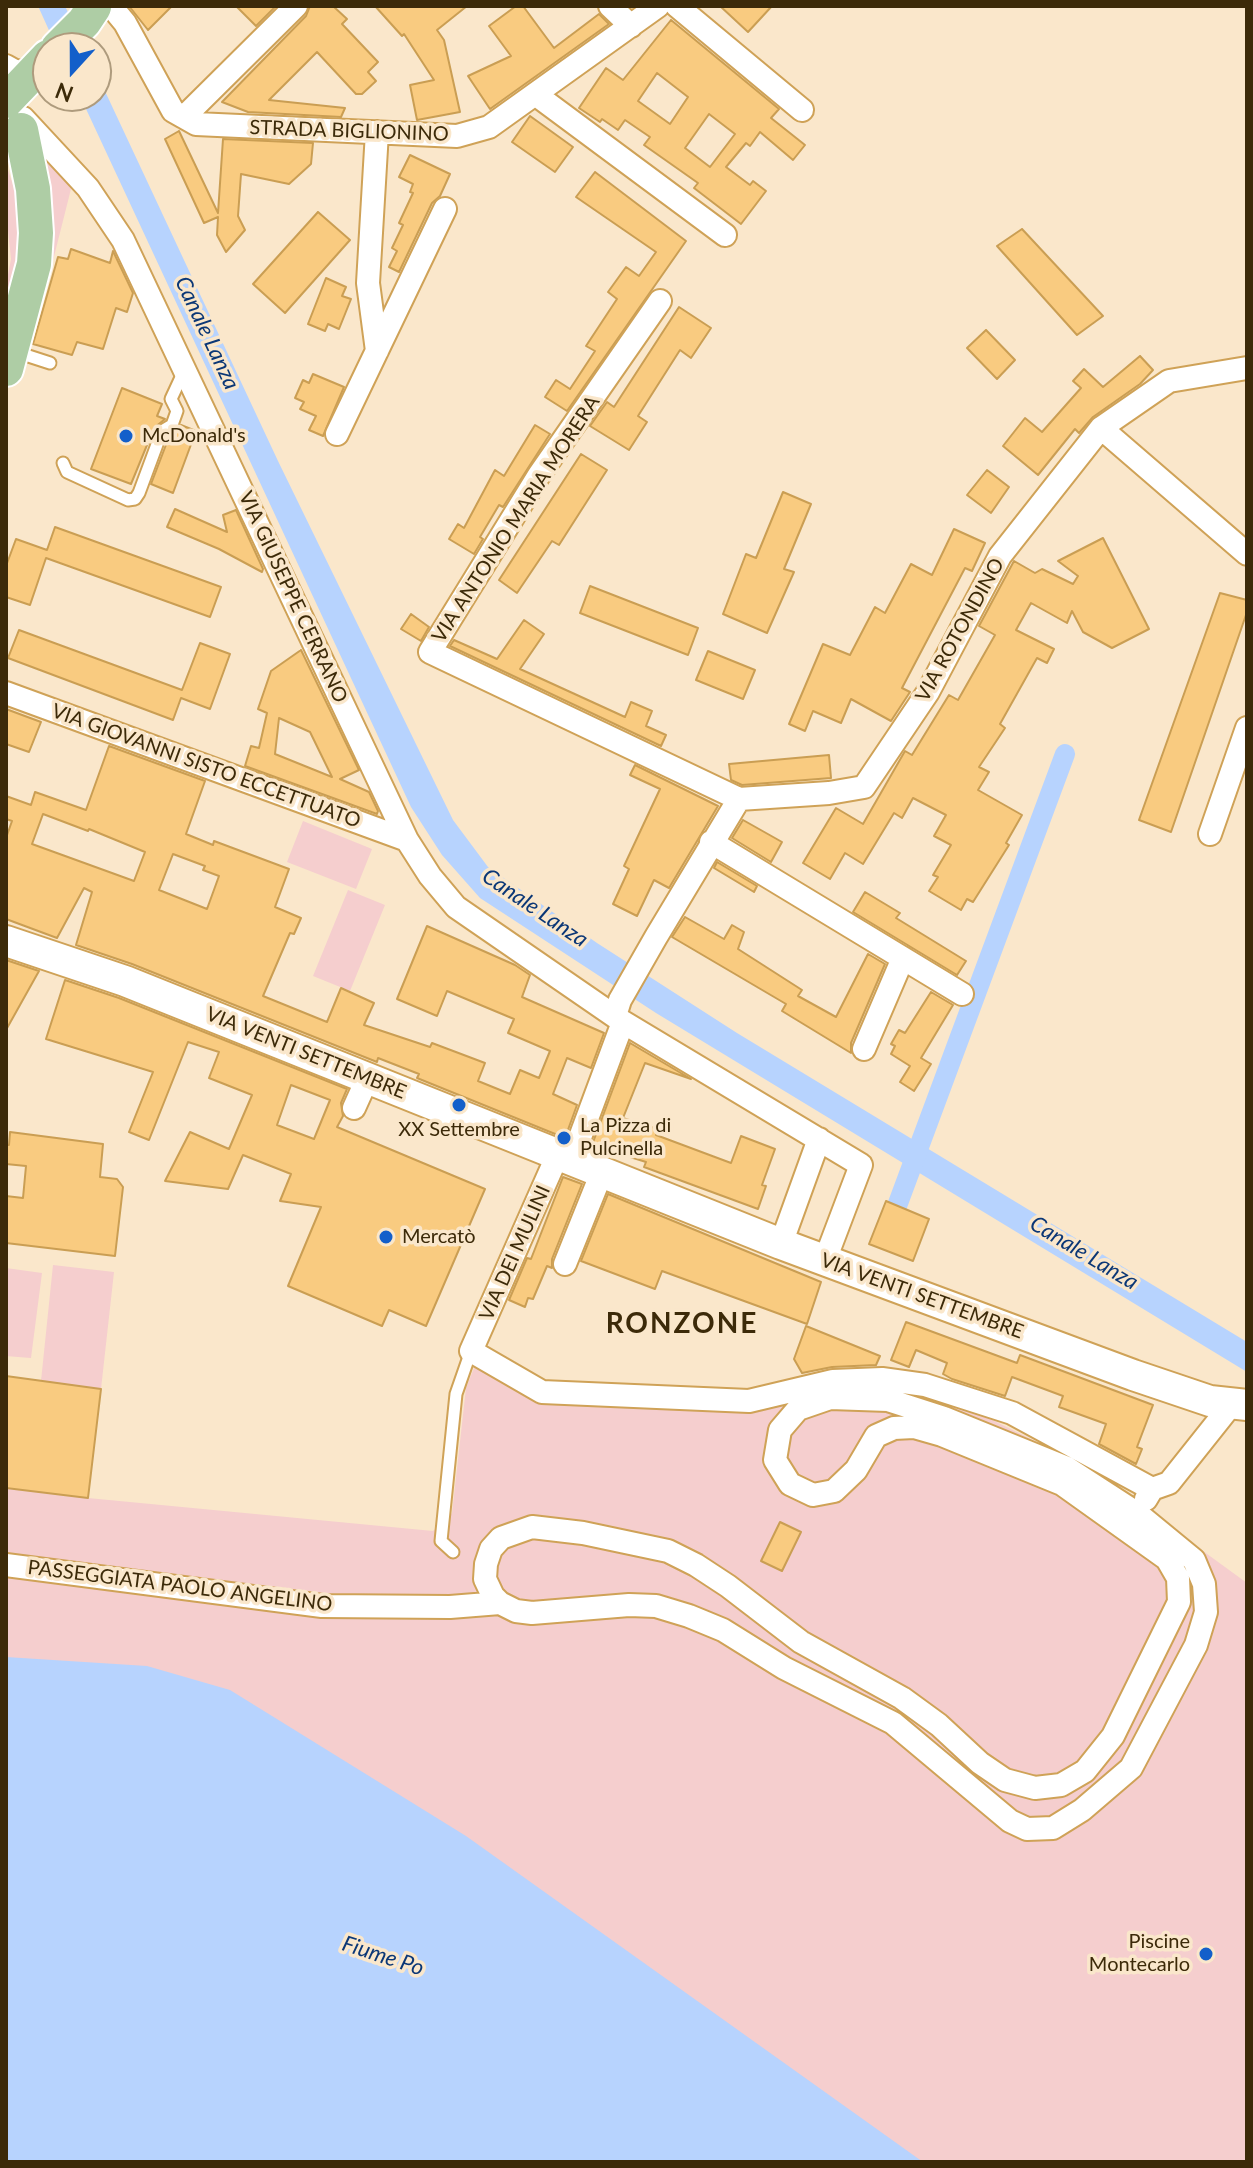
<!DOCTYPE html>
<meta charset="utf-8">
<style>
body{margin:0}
#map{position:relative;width:1253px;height:2168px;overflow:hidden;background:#fae7cb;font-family:Lato,sans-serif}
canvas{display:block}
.frame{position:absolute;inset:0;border:8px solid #3c2a09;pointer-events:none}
.north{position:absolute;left:32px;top:32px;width:80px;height:80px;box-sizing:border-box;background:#fae7cb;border:2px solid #ae9b7d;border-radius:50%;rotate:201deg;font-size:22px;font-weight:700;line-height:32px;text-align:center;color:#3c2a09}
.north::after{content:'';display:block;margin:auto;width:28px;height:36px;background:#135fca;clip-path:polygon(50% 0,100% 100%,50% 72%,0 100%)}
</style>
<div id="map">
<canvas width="1253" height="2168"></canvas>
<div class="frame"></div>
<div class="north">N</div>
</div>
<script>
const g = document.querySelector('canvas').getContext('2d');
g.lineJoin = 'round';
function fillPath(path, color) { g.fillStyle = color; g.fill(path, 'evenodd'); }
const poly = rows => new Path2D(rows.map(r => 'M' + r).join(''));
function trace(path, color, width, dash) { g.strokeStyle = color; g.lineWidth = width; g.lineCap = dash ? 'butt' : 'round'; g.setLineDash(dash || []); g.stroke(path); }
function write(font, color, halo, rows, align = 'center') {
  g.font = font + ' Lato,sans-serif'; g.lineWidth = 7; g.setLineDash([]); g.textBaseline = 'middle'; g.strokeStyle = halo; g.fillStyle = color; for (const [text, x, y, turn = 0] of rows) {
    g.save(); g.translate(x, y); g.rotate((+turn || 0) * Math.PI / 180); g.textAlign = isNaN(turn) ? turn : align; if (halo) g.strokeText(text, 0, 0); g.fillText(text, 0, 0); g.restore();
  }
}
fillPath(poly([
 [50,158,73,181,32,344,27,335,39,166],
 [6,164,18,200,20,230,19,264,6,315,6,285,11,259,6,211],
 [303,821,372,849,356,889,287,862],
 [348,890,385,905,350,991,313,976],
 [53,1265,114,1272,101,1389,41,1381],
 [6,1268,42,1273,31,1358,6,1356],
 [480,1353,538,1395,735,1403,874,1385,970,1409,1086,1466,1247,1583,1247,2162,6,2162,6,1488,88,1498,433,1531,452,1513,466,1388]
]), '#f5cece');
fillPath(poly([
 [38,6,65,6,85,48,57,48],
 [96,72,278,461,453,820,488,867,597,943,737,1033,1247,1342,1247,1372,656,1013,480,898,442,855,411,807,80,96,96,96],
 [6,1657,147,1666,230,1690,466,1836,923,2162,6,2162]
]), '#b7d3fe');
trace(poly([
 [897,1206,1065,754]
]), '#b7d3fe', 20);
const building = poly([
 [129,6,172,6,148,30,129,6],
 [236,6,276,6,256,26,236,6],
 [310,6,333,6,347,19,342,24,378,62,368,72,376,81,362,94,356,94,317,52,269,100,345,108,341,117,248,112,222,102,306,16,310,6],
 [375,6,467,6,437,30,444,40,460,112,417,120,410,85,434,80,404,34,402,36,375,6],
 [516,6,523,6,554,48,599,14,609,24,490,109,468,76,511,56,489,26,516,6],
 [720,6,772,6,748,32,720,6],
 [671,20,779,109,771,118,805,145,793,160,760,132,750,146,746,143,726,167,750,185,753,181,766,191,741,224,694,188,698,183,644,145,650,137,625,120,618,130,602,119,600,122,579,108,606,68,623,80,671,20],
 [657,73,688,97,670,124,638,101,657,73],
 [709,114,735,134,710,167,685,148,709,114],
 [530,116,573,147,555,172,512,142,530,116],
 [179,131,218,213,223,139,313,143,311,164,289,184,241,174,238,216,245,230,226,252,217,235,218,217,204,223,165,139,179,131],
 [410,155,450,174,440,196,432,203,399,272,389,267,397,251,392,248,403,225,399,223,413,193,410,192,413,184,399,177,410,155],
 [595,172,686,241,567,411,545,397,556,380,570,389,595,351,586,346,617,299,608,292,626,267,639,276,656,252,576,197,595,172],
 [318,212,350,240,285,313,253,284,318,212],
 [1022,229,1103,316,1077,335,997,246,1022,229],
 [71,249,110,263,113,251,133,293,127,312,116,308,103,349,77,342,72,355,33,344,58,257,68,259,71,249],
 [326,278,346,287,342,296,351,299,339,329,328,324,325,331,308,324,326,278],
 [679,307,711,328,691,358,680,350,638,416,647,422,629,450,590,426,607,402,614,407,679,307],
 [986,330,1015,360,997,379,967,348,986,330],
 [1140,356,1153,370,1140,384,1093,417,1079,433,1075,429,1038,475,1003,446,1025,418,1042,432,1081,388,1073,381,1084,369,1103,387,1140,356],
 [313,374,344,387,323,436,309,430,316,416,300,409,304,402,295,398,303,380,309,383,313,374],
 [122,388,162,404,157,416,165,419,154,428,131,484,91,469,122,388],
 [181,425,196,431,173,493,151,484,169,437,177,432,181,425],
 [535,425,550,434,503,507,499,505,480,537,483,539,474,554,449,539,458,524,464,528,495,470,504,476,535,425],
 [581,454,607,470,559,545,552,541,517,593,499,580,581,454],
 [987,470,1009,487,991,513,967,495,987,470],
 [783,492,811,504,784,569,794,572,767,633,723,614,746,554,756,558,783,492],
 [175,509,227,532,223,515,236,510,263,569,262,572,219,549,167,527,175,509],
 [55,527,221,587,210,617,46,558,30,605,6,597,6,566,16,539,47,550,55,527],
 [954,529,985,543,972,571,965,568,902,688,910,692,891,721,851,699,841,723,813,711,805,731,789,724,823,644,850,655,875,607,885,613,911,564,932,575,954,529],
 [1103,538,1149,629,1112,648,1083,632,1072,611,1067,623,1031,603,1016,630,1054,649,1047,663,1037,658,1000,724,1005,728,979,767,989,772,978,790,1022,815,1006,843,1009,845,973,902,967,899,961,910,929,891,938,877,933,875,951,845,934,836,946,815,913,798,902,818,894,813,863,864,845,853,830,879,803,863,836,808,863,824,905,751,912,755,949,695,958,700,995,635,979,626,1014,561,1035,573,1042,569,1073,584,1078,576,1058,561,1103,538],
 [590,586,698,628,688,655,580,613,590,586],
 [1220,593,1247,600,1247,612,1171,832,1139,820,1220,593],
 [411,614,429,627,421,641,401,629,411,614],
 [524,620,544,634,520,669,625,717,631,702,652,711,646,726,666,735,661,746,450,646,454,640,497,659,524,620],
 [19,630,182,690,200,643,230,654,210,709,181,698,173,720,8,658,19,630],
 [301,650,359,770,340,779,369,792,378,811,377,814,245,766,251,746,259,748,267,713,258,709,271,671,301,650],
 [279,718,310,732,332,777,275,754,279,718],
 [708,651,755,670,743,699,696,680,708,651],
 [6,709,41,722,29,752,6,744,6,709],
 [109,746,205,781,186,834,213,845,214,841,289,869,275,907,301,918,294,934,290,933,263,996,327,1022,341,988,374,1003,364,1025,430,1047,432,1043,485,1063,478,1081,510,1094,520,1070,539,1078,550,1051,508,1033,514,1019,447,991,437,1016,397,999,427,926,515,965,530,975,522,997,604,1033,591,1068,567,1058,553,1094,577,1105,565,1138,417,1078,419,1074,378,1058,377,1062,132,964,76,945,92,892,84,888,57,938,6,919,6,838,12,821,6,819,6,796,31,805,35,792,86,810,109,746],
 [43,814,88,831,89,829,145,852,134,881,32,844,43,814],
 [173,854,205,866,203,870,219,876,207,909,159,890,173,854],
 [829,755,831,778,742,785,731,780,729,764,829,755],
 [635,765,718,806,669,888,654,880,637,916,613,904,629,869,624,866,660,789,630,775,635,765],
 [743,820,782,842,771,862,732,838,743,820],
 [717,862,757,886,754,892,714,868,717,862],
 [865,892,900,913,896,918,966,961,957,975,853,912,865,892],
 [685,917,724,939,732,925,744,932,738,949,802,990,798,996,836,1017,868,954,885,964,851,1043,851,1053,782,1011,786,1004,672,937,685,917],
 [6,960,39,971,6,1030,6,960],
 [65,980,119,998,347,1089,341,1103,343,1116,337,1127,485,1189,426,1326,389,1310,382,1326,288,1286,321,1207,280,1201,291,1174,243,1155,228,1189,165,1181,190,1132,229,1149,252,1095,209,1078,219,1052,188,1042,149,1140,129,1132,153,1072,46,1039,65,980],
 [291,1085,330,1100,314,1139,277,1125,291,1085],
 [931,992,953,1005,921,1058,931,1064,914,1091,900,1082,910,1066,891,1054,895,1046,891,1044,899,1030,905,1033,931,992],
 [630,1043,691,1079,645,1063,623,1118,661,1130,656,1135,731,1163,741,1136,775,1149,762,1185,766,1186,758,1209,644,1167,646,1162,592,1145,630,1043],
 [10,1132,103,1144,100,1177,117,1179,123,1187,115,1256,6,1243,6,1196,23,1198,26,1166,6,1164,6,1145,9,1145,10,1132],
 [563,1177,582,1184,552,1259,552,1268,547,1266,533,1299,528,1298,525,1307,509,1300,527,1258,531,1259,563,1177],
 [608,1194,821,1282,807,1324,662,1271,655,1289,581,1261,608,1194],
 [886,1201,929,1219,913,1261,869,1244,886,1201],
 [906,1322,1017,1363,1020,1355,1153,1405,1137,1447,1142,1449,1136,1464,1099,1444,1106,1424,1059,1407,1063,1396,1012,1377,1005,1396,952,1379,943,1374,947,1363,916,1350,909,1367,891,1360,906,1322],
 [806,1326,880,1356,876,1365,832,1367,802,1373,794,1359,806,1326],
 [6,1376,101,1389,88,1498,6,1488,6,1376],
 [780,1522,801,1532,782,1571,761,1561,780,1522]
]);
fillPath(building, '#f9cb80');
trace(building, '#ca9e53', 2);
const lane = poly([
 [13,351,50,363],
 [63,463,67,472,128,500,135,499,139,493,162,431,172,425,177,411,171,399,184,371],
 [453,1552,441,1541,456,1394,471,1351]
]);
const street = poly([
 [111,6,125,23,173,111,196,124,457,136,489,127,658,6],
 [610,6,631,26],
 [677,6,802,110],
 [6,66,15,71,33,73],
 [535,94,725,235],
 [184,117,296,6],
 [23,118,88,188,123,240,407,840,430,876,456,907,623,1022,861,1165,825,1260],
 [377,132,368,283,377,351],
 [660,301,539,475,430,652,739,799],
 [1101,428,1247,554],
 [337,434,445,209],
 [6,693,407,840],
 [1210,834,1247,728],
 [711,842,962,994],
 [615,1016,620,1000,656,937,739,799,829,793,864,787,928,692,1000,556,1101,428,1169,381,1247,368],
 [864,1049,903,958],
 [354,1108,368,1077],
 [558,1154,471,1351,542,1392,749,1401,833,1381,882,1379,925,1385,1012,1413,1152,1489],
 [572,1159,623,1022],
 [781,1244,819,1139],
 [565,1264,602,1172],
 [830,1398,888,1400,944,1418,1067,1468,1138,1514,1194,1560,1204,1584,1206,1612,1196,1645,1131,1768,1082,1810,1053,1828,1027,1829,1010,1821,893,1723,784,1668,723,1630,689,1616,656,1606,629,1605,532,1613,516,1611,500,1603,493,1596,485,1579,486,1564,491,1549,501,1538,532,1527,583,1533,668,1551,696,1565,728,1586,801,1642,902,1698,939,1725,980,1763,1005,1780,1035,1788,1061,1785,1085,1771,1113,1736,1179,1602,1178,1578,1167,1559,1062,1484,942,1435,914,1427,894,1428,876,1436,856,1470,834,1491,813,1495,790,1484,775,1460,780,1430,798,1409,830,1398],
 [1146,1499,1152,1489,1169,1483,1231,1405],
 [6,1565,322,1606,450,1607,500,1603]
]);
const secondary = poly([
 [6,941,125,981,781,1244,1133,1375,1210,1401,1247,1405]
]);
const primary = poly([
 [58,48,84,22,94,7],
 [6,101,48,57],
 [6,369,34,264,36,233,33,189,21,130]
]);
trace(lane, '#cfa257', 15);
trace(street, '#cfa257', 26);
trace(secondary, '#cfa257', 34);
trace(primary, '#fff', 38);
trace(lane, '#fff', 11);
trace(street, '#fff', 22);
trace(secondary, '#fff', 30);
trace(primary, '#aecda5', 34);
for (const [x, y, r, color] of [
 [126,436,8,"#135fca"],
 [459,1105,8,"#135fca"],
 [564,1138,8,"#135fca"],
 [386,1237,8,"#135fca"],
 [1206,1954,8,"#135fca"]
]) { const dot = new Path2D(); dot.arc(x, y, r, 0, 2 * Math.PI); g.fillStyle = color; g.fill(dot); trace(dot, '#fae7cb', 3); }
write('20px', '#3c2a09', '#fae7cb', [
 ["STRADA BIGLIONINO",349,131,2],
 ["VIA ANTONIO MARIA MORERA",516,519,-57],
 ["VIA GIUSEPPE CERRANO",293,597,65],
 ["VIA ROTONDINO",960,630,-61],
 ["VIA GIOVANNI SISTO ECCETTUATO",206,766,20],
 ["VIA VENTI SETTEMBRE",306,1053,22],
 ["VIA DEI MULINI",515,1253,-66],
 ["VIA VENTI SETTEMBRE",922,1296,20],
 ["PASSEGGIATA PAOLO ANGELINO",180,1586,7]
]);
write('20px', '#3c2a09', '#fae7cb', [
 ["McDonald's",142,436],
 ["La Pizza di",580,1126],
 ["Pulcinella",580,1149],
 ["XX Settembre",459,1130,"center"],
 ["Mercatò",402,1237],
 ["Piscine",1190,1942,"right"],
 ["Montecarlo",1190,1965,"right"]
], 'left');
write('italic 22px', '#0b3776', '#fae7cb', [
 ["Canale Lanza",207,333,65],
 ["Canale Lanza",535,908,34],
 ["Canale Lanza",1084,1253,31],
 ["Fiume Po",383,1956,18]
]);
g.letterSpacing = '2px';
write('bold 28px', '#3c2a09', '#fae7cb', [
 ["RONZONE",682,1324]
]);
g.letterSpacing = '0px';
</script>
